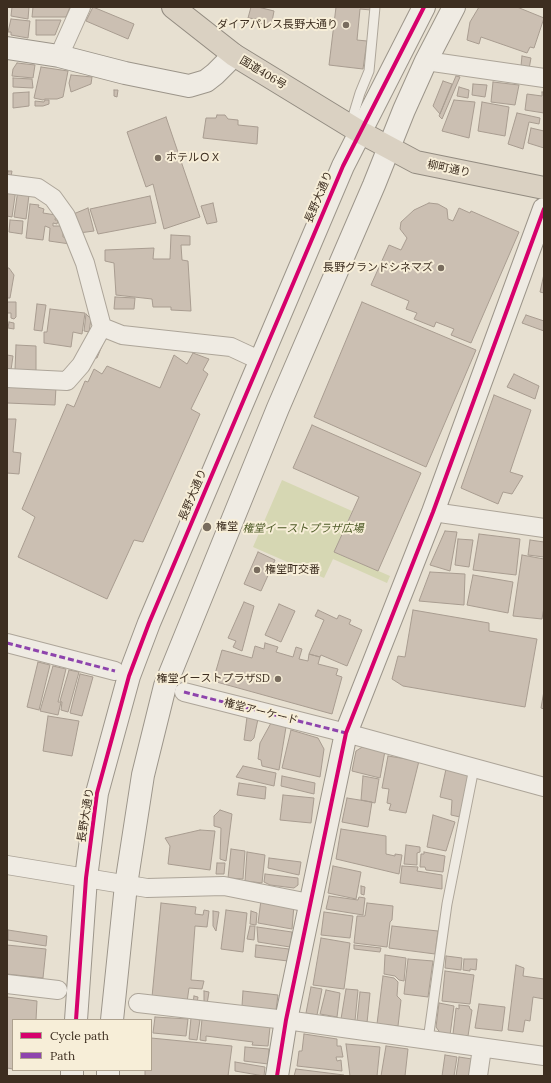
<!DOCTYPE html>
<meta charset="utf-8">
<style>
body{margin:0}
#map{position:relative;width:551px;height:1083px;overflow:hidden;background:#e7e0d1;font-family:Lora,serif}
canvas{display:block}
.frame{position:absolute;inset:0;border:8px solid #3d2e20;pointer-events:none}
.legend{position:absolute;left:12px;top:1019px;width:140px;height:52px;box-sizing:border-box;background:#f7eed8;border:1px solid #ada18e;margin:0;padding:5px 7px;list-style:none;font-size:12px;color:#3d2e20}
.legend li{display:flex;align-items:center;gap:8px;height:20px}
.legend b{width:20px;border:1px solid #ada18e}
</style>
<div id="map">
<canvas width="551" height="1083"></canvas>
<div class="frame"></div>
<ul class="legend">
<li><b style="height:5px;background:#d6006c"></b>Cycle path</li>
<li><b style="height:5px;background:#8e44ad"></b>Path</li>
</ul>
</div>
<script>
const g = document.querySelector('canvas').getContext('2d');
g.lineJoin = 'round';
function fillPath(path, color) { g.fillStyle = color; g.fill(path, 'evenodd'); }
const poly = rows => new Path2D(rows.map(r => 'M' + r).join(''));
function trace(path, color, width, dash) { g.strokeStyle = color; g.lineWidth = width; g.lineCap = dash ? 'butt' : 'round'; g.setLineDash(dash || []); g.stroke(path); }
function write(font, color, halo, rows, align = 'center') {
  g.font = font + ' Lora,"Noto Sans JP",serif'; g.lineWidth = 4; g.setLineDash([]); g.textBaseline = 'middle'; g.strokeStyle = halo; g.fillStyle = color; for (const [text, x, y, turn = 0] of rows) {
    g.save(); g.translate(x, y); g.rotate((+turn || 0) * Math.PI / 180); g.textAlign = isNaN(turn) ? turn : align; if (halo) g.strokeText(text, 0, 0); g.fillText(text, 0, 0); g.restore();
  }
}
fillPath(poly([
 [282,480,352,511,335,552,390,576,387,583,333,559,324,578,253,547]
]), '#d6d7b3');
const building = poly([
 [12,7,29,7,28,19,11,16,12,7],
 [33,7,70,7,66,17,32,17,33,7],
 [93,7,134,24,128,39,86,21,93,7],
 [251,7,258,7,274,11,271,27,257,22,257,19,248,18,251,7],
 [336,7,371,7,371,10,360,9,357,40,367,41,363,69,329,65,336,7],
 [479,7,517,7,544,18,534,48,530,47,527,53,481,37,479,44,467,40,470,22,479,7],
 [11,19,30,21,28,38,11,35,11,32,8,32,11,19],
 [36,20,61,20,55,35,36,35,36,20],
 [522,56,531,58,529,69,521,66,522,56],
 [17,63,35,65,33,78,12,76,13,69,17,63],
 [41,67,68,71,63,97,57,99,45,99,43,100,34,98,41,67],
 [71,75,92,77,91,84,71,92,69,83,71,75],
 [456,76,460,77,442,119,439,116,456,76],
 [13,78,32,79,33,88,13,87,13,78],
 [443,81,452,84,440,114,433,106,443,81],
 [493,82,519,85,515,105,491,102,493,82],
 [473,84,487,85,485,97,472,95,473,84],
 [459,87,469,90,468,98,457,96,459,87],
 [114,90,118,90,117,97,114,96,114,90],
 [29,92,29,106,13,108,13,93,29,92],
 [542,92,544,92,544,113,525,110,527,94,542,96,542,92],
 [45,100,49,100,49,104,43,106,35,106,35,101,44,102,45,100],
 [454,100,475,102,469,138,442,131,454,100],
 [482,102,509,107,505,136,478,131,482,102],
 [517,113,540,118,539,124,529,122,523,149,508,144,517,113],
 [217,115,225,115,228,119,238,120,238,125,258,127,257,144,203,138,206,118,216,118,217,115],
 [166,117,200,217,164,229,153,184,146,187,127,132,166,117],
 [531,128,544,131,544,148,528,143,531,128],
 [8,171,12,171,11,177,7,177,8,171],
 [7,187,16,189,12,217,7,216,7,187],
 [18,190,29,195,26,219,14,217,18,190],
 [150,196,156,223,98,234,90,209,150,196],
 [213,203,217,222,207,224,201,206,213,203],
 [429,203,438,204,447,209,448,219,453,221,459,208,470,213,471,211,519,232,471,343,451,335,454,329,436,322,434,327,414,319,417,313,406,309,409,301,371,285,389,245,401,250,407,238,400,229,401,222,414,210,429,203],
 [30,204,39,205,38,207,44,209,43,213,56,215,55,220,58,220,57,224,53,223,53,226,63,226,63,237,69,238,70,244,49,241,50,228,45,226,43,240,26,238,30,204],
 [88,208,94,231,79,233,71,215,88,208],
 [10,220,23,221,22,234,9,232,10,220],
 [171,235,190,236,190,245,181,245,182,260,188,261,191,311,171,310,171,307,153,307,152,299,116,295,114,263,105,261,105,250,154,248,153,259,170,259,171,235],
 [7,268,9,268,14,275,10,298,7,298,7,268],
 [544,274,544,293,540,292,544,274],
 [115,297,135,298,134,309,114,309,115,297],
 [7,302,16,302,16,317,14,319,11,318,11,313,7,313,7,302],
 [362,302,476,350,426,467,314,417,362,302],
 [37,304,46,305,42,331,34,330,37,304],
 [50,309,85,313,82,334,73,332,71,347,44,343,44,332,47,332,50,309],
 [86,314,91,319,89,332,84,331,86,314],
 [526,315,544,321,544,331,522,323,526,315],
 [9,322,14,323,14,329,8,328,9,322],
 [104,341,97,358,92,358,104,341],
 [16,345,36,346,36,371,15,370,16,345],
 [193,353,209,359,203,370,208,374,191,409,200,414,143,542,134,540,107,599,18,557,35,517,22,509,67,404,74,407,85,381,88,382,94,369,102,374,107,366,160,388,174,355,187,364,193,353],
 [7,355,13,356,11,370,7,370,7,355],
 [514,374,539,386,535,399,507,387,514,374],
 [7,385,56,387,55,405,7,403,7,385],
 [494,395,531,410,510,472,523,476,512,494,503,492,498,504,461,488,494,395],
 [7,419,16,419,13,452,21,453,19,474,7,473,7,419],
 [312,425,421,473,378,571,334,552,359,497,293,468,312,425],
 [445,531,457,532,450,571,430,565,445,531],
 [479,534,520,539,516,575,473,570,479,534],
 [458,539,473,540,469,567,455,565,458,539],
 [530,540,544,542,544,557,528,555,530,540],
 [258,552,275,560,261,591,244,584,258,552],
 [522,555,544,559,544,607,542,619,513,616,522,555],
 [430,572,465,574,464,605,419,601,430,572],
 [473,575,513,582,508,613,467,605,473,575],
 [244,602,254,606,242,651,233,647,236,641,228,638,244,602],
 [279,604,295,611,281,642,265,635,279,604],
 [318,610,337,619,339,615,351,620,349,624,362,630,347,666,321,655,320,657,309,654,324,620,315,616,318,610],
 [413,610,489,623,489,631,537,639,525,707,403,686,392,679,398,656,405,657,413,610],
 [265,643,278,647,276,652,293,657,296,647,302,649,299,659,308,661,309,654,320,657,318,664,338,669,336,675,342,677,332,714,213,681,222,650,252,658,255,646,264,649,265,643],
 [38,662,50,665,39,710,27,707,38,662],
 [53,666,66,669,58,702,61,702,58,715,40,711,53,666],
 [69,670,79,672,68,712,61,710,62,702,60,701,69,670],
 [80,674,93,677,82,716,70,713,80,674],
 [544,691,544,709,541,708,544,691],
 [48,716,79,721,72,756,43,751,48,716],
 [247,717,258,719,254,738,251,741,244,740,247,717],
 [271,723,286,727,279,770,262,766,261,760,258,759,260,743,271,723],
 [291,730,318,738,324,749,320,777,282,768,291,730],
 [364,746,385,751,380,778,352,771,356,751,364,746],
 [388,756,419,761,406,813,389,810,391,804,387,803,389,789,382,788,388,756],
 [243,766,276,773,274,786,236,777,243,766],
 [446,769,470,774,460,817,451,815,452,800,440,797,446,769],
 [282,776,315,783,314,794,281,786,282,776],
 [363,776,379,779,375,803,361,800,363,776],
 [239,783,266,787,265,799,237,795,239,783],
 [283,795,314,798,311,823,280,820,283,795],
 [347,798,372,802,368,827,342,822,347,798],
 [220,810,232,814,226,861,220,859,221,828,214,826,214,816,220,810],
 [433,815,455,822,446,851,427,847,433,815],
 [341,829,386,836,386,854,395,856,395,854,402,855,399,874,336,859,341,829],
 [200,830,215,831,210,870,168,864,170,846,165,838,200,830],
 [406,845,420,847,420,852,417,853,417,865,404,864,406,845],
 [231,849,245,851,243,879,228,878,231,849],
 [247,852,265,855,262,883,245,881,247,852],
 [424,852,445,856,443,872,426,870,425,867,420,867,421,854,424,854,424,852],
 [269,858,301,862,299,875,268,868,269,858],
 [217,863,225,863,224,874,216,874,217,863],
 [333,866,361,872,356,899,328,893,333,866],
 [402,866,418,867,417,871,442,875,442,889,400,883,402,866],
 [265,874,298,878,298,885,294,888,270,885,264,882,265,874],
 [361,886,365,887,364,895,361,894,361,886],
 [329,896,358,900,359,897,365,898,363,915,326,909,329,896],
 [261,900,294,905,292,929,258,923,261,900],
 [161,903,196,907,195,914,203,915,204,910,209,911,207,927,195,926,191,980,204,981,202,989,189,988,187,1002,152,997,161,903],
 [367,903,393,906,392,920,390,922,387,947,354,943,357,916,365,916,367,903],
 [226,910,247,913,243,952,221,949,226,910],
 [213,911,219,912,216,931,213,926,213,911],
 [251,911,257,913,256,925,250,924,251,911],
 [324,912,353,916,350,938,321,935,324,912],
 [250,926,255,926,254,940,247,939,250,926],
 [392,926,438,931,435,954,389,948,392,926],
 [257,927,292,932,290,947,258,942,257,927],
 [8,930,47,936,46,946,8,940,8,930],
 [321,938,350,943,344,989,313,985,321,938],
 [7,945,46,949,43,978,7,974,7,945],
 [256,945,289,949,288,961,255,957,256,945],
 [354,945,381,948,380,952,354,949,354,945],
 [385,955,406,958,404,981,399,980,395,976,384,974,385,955],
 [446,956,462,958,461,970,445,968,446,956],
 [408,959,433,961,428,997,404,994,408,959],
 [464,959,477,959,476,970,470,969,470,971,463,970,464,959],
 [516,965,524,968,523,976,544,979,544,999,533,997,530,1021,525,1020,523,1032,508,1030,516,965],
 [445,971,474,975,470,1004,442,1001,445,971],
 [383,976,394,978,398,982,397,996,401,1000,398,1026,377,1024,383,976],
 [311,987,322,989,317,1015,306,1013,311,987],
 [346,989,358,990,355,1021,341,1019,346,989],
 [326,990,340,993,337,1017,320,1014,326,990],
 [204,991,209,992,207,1004,204,1003,204,991],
 [243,991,278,995,276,1010,242,1006,243,991],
 [360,992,370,993,367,1023,357,1021,360,992],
 [194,996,198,997,197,1003,193,1003,194,996],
 [7,997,37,1001,36,1020,13,1020,13,1069,7,1068,7,997],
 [439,1003,454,1006,450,1035,441,1034,436,1027,439,1003],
 [479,1004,505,1007,502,1031,475,1028,479,1004],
 [459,1005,469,1006,470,1009,472,1010,468,1036,453,1034,456,1008,459,1009,459,1005],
 [155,1017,188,1019,186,1036,153,1033,155,1017],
 [191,1018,200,1020,197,1040,189,1039,191,1018],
 [202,1019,270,1027,268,1046,252,1045,253,1042,206,1036,206,1041,200,1040,202,1019],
 [304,1034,337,1039,337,1046,341,1046,343,1057,336,1057,337,1061,341,1060,342,1071,297,1066,299,1051,302,1051,304,1034],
 [151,1038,232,1046,228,1076,145,1076,145,1070,151,1070,151,1038],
 [346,1044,380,1047,377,1076,350,1076,346,1044],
 [386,1046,408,1049,405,1076,381,1076,386,1046],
 [245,1047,269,1049,268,1064,244,1061,245,1047],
 [445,1055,457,1057,454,1076,442,1076,445,1055],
 [459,1057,472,1059,470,1076,456,1076,459,1057],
 [235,1062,265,1067,264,1076,235,1071,235,1062],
 [296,1069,344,1075,344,1076,294,1076,296,1069]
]);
fillPath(building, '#cbbfb2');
trace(building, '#a89c90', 1);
const lane = poly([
 [350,126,360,93,369,71,375,7],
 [428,1040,447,904,474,768]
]);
const street = poly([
 [59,56,81,7],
 [426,61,544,78],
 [7,184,38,188,53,198,66,216,85,263,102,327,81,365,67,381,7,378],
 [102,327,122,335,231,347,259,360],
 [433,512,544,528],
 [7,643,115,671],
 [184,692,346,733,544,787],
 [7,865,147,888,224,886,309,903],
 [7,984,58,990],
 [138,1003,286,1020,544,1056],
 [478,1076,482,1048]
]);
const secondary = poly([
 [7,48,59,56,125,73,189,86,206,81,215,74,234,55],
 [76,1020,86,878,97,793,129,676,149,623,343,166,424,7],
 [112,1020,126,885,143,775,165,686,278,408,374,185,404,110,426,61,454,7],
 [72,1076,72,1070],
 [108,1076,108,1070],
 [277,1076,286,1020,346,733,433,512,544,209]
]);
const highway = poly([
 [173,7,234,55,360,132,416,162,544,188]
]);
trace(lane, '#ada599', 11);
trace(street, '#ada599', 20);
trace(secondary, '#9c958a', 24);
trace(highway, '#928b80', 24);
trace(lane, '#efebe3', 9);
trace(street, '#efebe3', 18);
trace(secondary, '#efebe3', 22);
trace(highway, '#dad1c2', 22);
trace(poly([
 [7,643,115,671],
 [184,692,346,733]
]), '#8e44ad', 3, [6, 3]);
trace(poly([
 [76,1020,86,878,97,793,129,676,149,623,343,166,424,7],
 [277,1076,286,1020,346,733,433,512,544,209]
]), '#d6006c', 4);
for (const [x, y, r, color] of [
 [346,25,4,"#786c5e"],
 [158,158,4,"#786c5e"],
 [441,268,4,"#786c5e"],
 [207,527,5,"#786c5e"],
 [257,570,4,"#786c5e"],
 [278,679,4,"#786c5e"]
]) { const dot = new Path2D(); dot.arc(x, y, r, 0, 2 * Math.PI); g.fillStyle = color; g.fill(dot); trace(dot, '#f7eed8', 1.5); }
write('11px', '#3d2e20', '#f7eed8', [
 ["ダイアパレス長野大通り",338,25],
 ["ホテルＯＸ",166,158,"left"],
 ["長野グランドシネマズ",433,268],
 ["権堂",216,527,"left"],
 ["権堂町交番",265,570,"left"],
 ["権堂イーストプラザSD",270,679]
], 'right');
write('11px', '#3d2e20', '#f7eed8', [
 ["国道406号",263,73,31],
 ["柳町通り",449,169,12],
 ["長野大通り",319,197,-67],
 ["長野大通り",193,495,-67],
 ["権堂アーケード",261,712,14],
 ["長野大通り",86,815,-81]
]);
write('italic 11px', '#4d5a26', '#f7eed8', [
 ["権堂イーストプラザ広場",303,529]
]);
</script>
